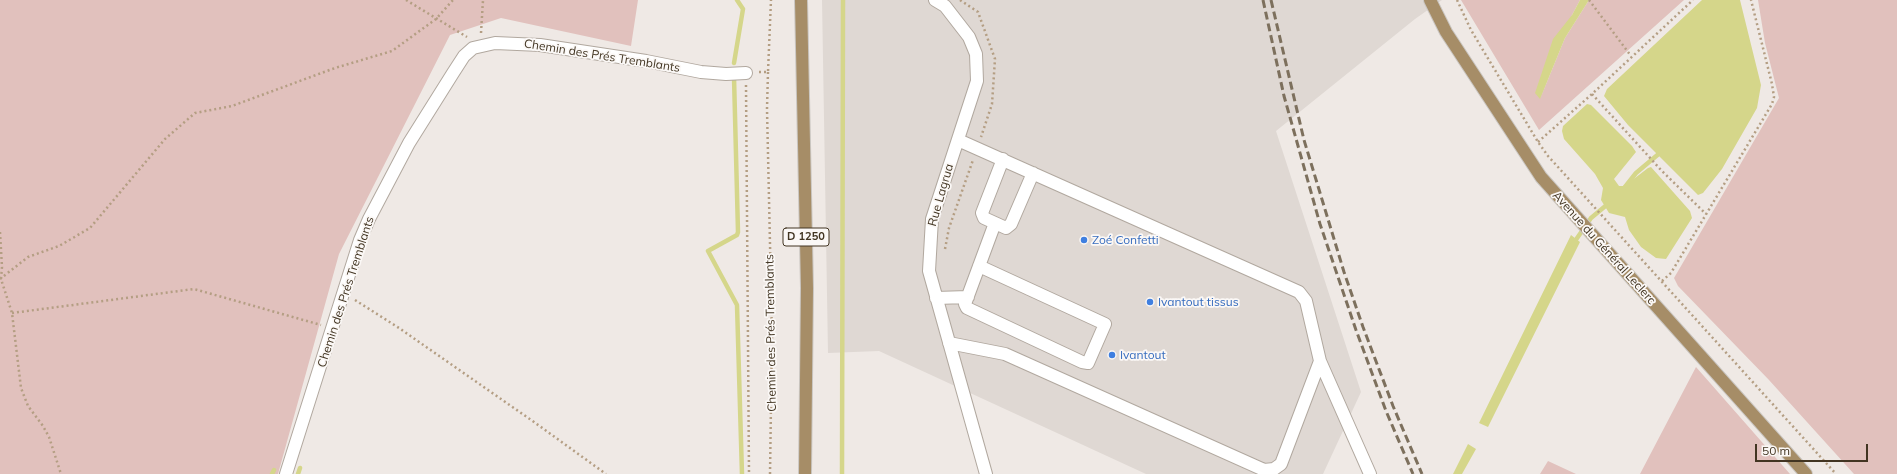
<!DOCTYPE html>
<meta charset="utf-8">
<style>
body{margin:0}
#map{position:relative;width:1897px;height:474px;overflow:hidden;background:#efe9e5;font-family:Mulish,sans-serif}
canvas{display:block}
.scale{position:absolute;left:1755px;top:444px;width:113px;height:18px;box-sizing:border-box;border:2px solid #423522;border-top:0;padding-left:5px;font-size:12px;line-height:14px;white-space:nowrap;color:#423522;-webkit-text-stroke:3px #fbf8f6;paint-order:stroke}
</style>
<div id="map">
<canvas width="1897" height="474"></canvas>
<div class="scale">50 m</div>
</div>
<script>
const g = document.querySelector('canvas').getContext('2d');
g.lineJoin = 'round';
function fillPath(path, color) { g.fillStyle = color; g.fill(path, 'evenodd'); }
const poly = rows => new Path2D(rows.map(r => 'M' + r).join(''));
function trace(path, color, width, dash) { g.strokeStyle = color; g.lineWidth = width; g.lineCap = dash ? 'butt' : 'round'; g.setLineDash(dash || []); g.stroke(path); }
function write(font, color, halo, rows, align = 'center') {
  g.font = font + ' Mulish,sans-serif'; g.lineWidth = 3.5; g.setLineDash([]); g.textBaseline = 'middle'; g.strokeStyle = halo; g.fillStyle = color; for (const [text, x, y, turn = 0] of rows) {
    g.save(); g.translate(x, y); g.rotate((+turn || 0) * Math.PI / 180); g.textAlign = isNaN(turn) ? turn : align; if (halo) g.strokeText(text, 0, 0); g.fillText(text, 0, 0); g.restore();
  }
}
fillPath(poly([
 [822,0,1442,0,1415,19,1276,131,1361,392,1323,474,1146,474,879,351,828,353]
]), '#dfd8d3');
fillPath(poly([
 [0,0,638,0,631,46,501,18,450,35,339,254,278,474,0,474],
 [1461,0,1580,0,1572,15,1540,99,1565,38,1589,0,1684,0,1539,130],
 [1758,0,1897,0,1897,474,1854,474,1769,380,1678,286,1674,278,1779,98,1765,43],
 [1696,367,1790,474,1640,474],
 [1548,461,1576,474,1540,474]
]), '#e1c1bd');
fillPath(poly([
 [1580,0,1589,0,1565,38,1540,99,1535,93,1553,39,1572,15],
 [1702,0,1740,0,1761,85,1757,108,1722,169,1703,193,1698,195,1628,125,1604,96,1607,89],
 [1587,104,1591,105,1632,146,1636,152,1614,179,1619,186,1623,186,1635,178,1648,168,1651,167,1690,211,1692,218,1666,259,1656,258,1641,247,1629,230,1625,217,1609,213,1601,200,1603,188,1595,174,1564,139,1562,131,1563,126],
 [1571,235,1580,242,1488,427,1479,423],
 [1468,444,1476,449,1462,474,1453,474]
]), '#d5d68a');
trace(poly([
 [734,63,743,9,737,0],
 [734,77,738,232,737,235,708,251,737,305,742,474],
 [1625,187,1636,173,1661,152],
 [1573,244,1591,218,1609,203],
 [272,474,274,470],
 [298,474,300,468],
 [842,474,843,0]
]), '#d5d68a', 4.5);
const minor = poly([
 [935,0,945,6,969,37,976,54,977,81,932,219,929,271,986,474],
 [958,140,1299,292,1306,301,1320,361,1370,474],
 [995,223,1006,228,1011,224,1033,173],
 [979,266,1105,324,1088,363,1082,362,967,308,965,304,995,223,984,218,982,213,1003,159],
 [936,298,968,297],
 [949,343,1005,354,1264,470,1274,469,1281,464,1320,361],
 [286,474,360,240,369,219,409,143,453,73,464,56,473,48,495,43,540,45,646,61,701,72,726,74,746,73]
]);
const major = poly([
 [801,0,807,288,805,474],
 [1430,0,1446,32,1541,177,1806,474]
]);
trace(minor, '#b1a89f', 14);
trace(major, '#cac6c1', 14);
trace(poly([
 [406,0,467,37],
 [960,0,978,12,995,59,992,104,981,137],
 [1457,0,1471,30,1538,142,1548,156,1836,474],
 [1589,0,1631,56],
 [481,33,483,0],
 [759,72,768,72,771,0],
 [768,72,767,109,772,334,770,474],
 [746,85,749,474],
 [1592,94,1661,170,1706,214],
 [1538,142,1592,94,1693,0],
 [0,232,2,267,1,279,12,313,21,388,28,406,43,426,49,437,61,474],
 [945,249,949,228,973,160],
 [0,279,28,257,59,246,90,228,165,139,195,113,232,106,335,68,392,51,436,19,453,0],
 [1662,281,1671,273,1772,104,1774,97,1772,84,1751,0],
 [355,300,399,328,534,422,606,474],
 [12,313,194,289,321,325]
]), '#b49e83', 2.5, [2, 3]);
trace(minor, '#fff', 12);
trace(major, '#a68d67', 12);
trace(poly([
 [1263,0,1284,96,1320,224,1356,330,1386,411,1413,474],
 [1271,0,1304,140,1344,272,1363,327,1393,406,1422,474]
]), '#7d705d', 3, [8, 4]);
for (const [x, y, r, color] of [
 [1084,240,4,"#3f7fe0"],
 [1150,302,4,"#3f7fe0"],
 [1112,355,4,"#3f7fe0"]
]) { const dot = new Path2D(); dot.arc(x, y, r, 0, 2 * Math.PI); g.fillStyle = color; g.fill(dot); trace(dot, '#fbf8f6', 1.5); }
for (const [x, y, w] of [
 [806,237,46]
]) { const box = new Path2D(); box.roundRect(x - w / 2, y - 9, w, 18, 3); g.fillStyle = '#fbf8f6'; g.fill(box); trace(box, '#423522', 1); }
write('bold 11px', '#423522', null, [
 ["D 1250",806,237]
]);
write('12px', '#423522', '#fbf8f6', [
 ["Chemin des Prés Tremblants",602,56,9],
 ["Rue Lagrua",941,195,-74],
 ["Avenue du Général Leclerc",1604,248,48],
 ["Chemin des Prés Tremblants",346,292,-72],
 ["Chemin des Prés Tremblants",771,333,-91]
]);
write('12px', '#366cbe', '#fbf8f6', [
 ["Zoé Confetti",1092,240],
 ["Ivantout tissus",1158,302],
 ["Ivantout",1120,355]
], 'left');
</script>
